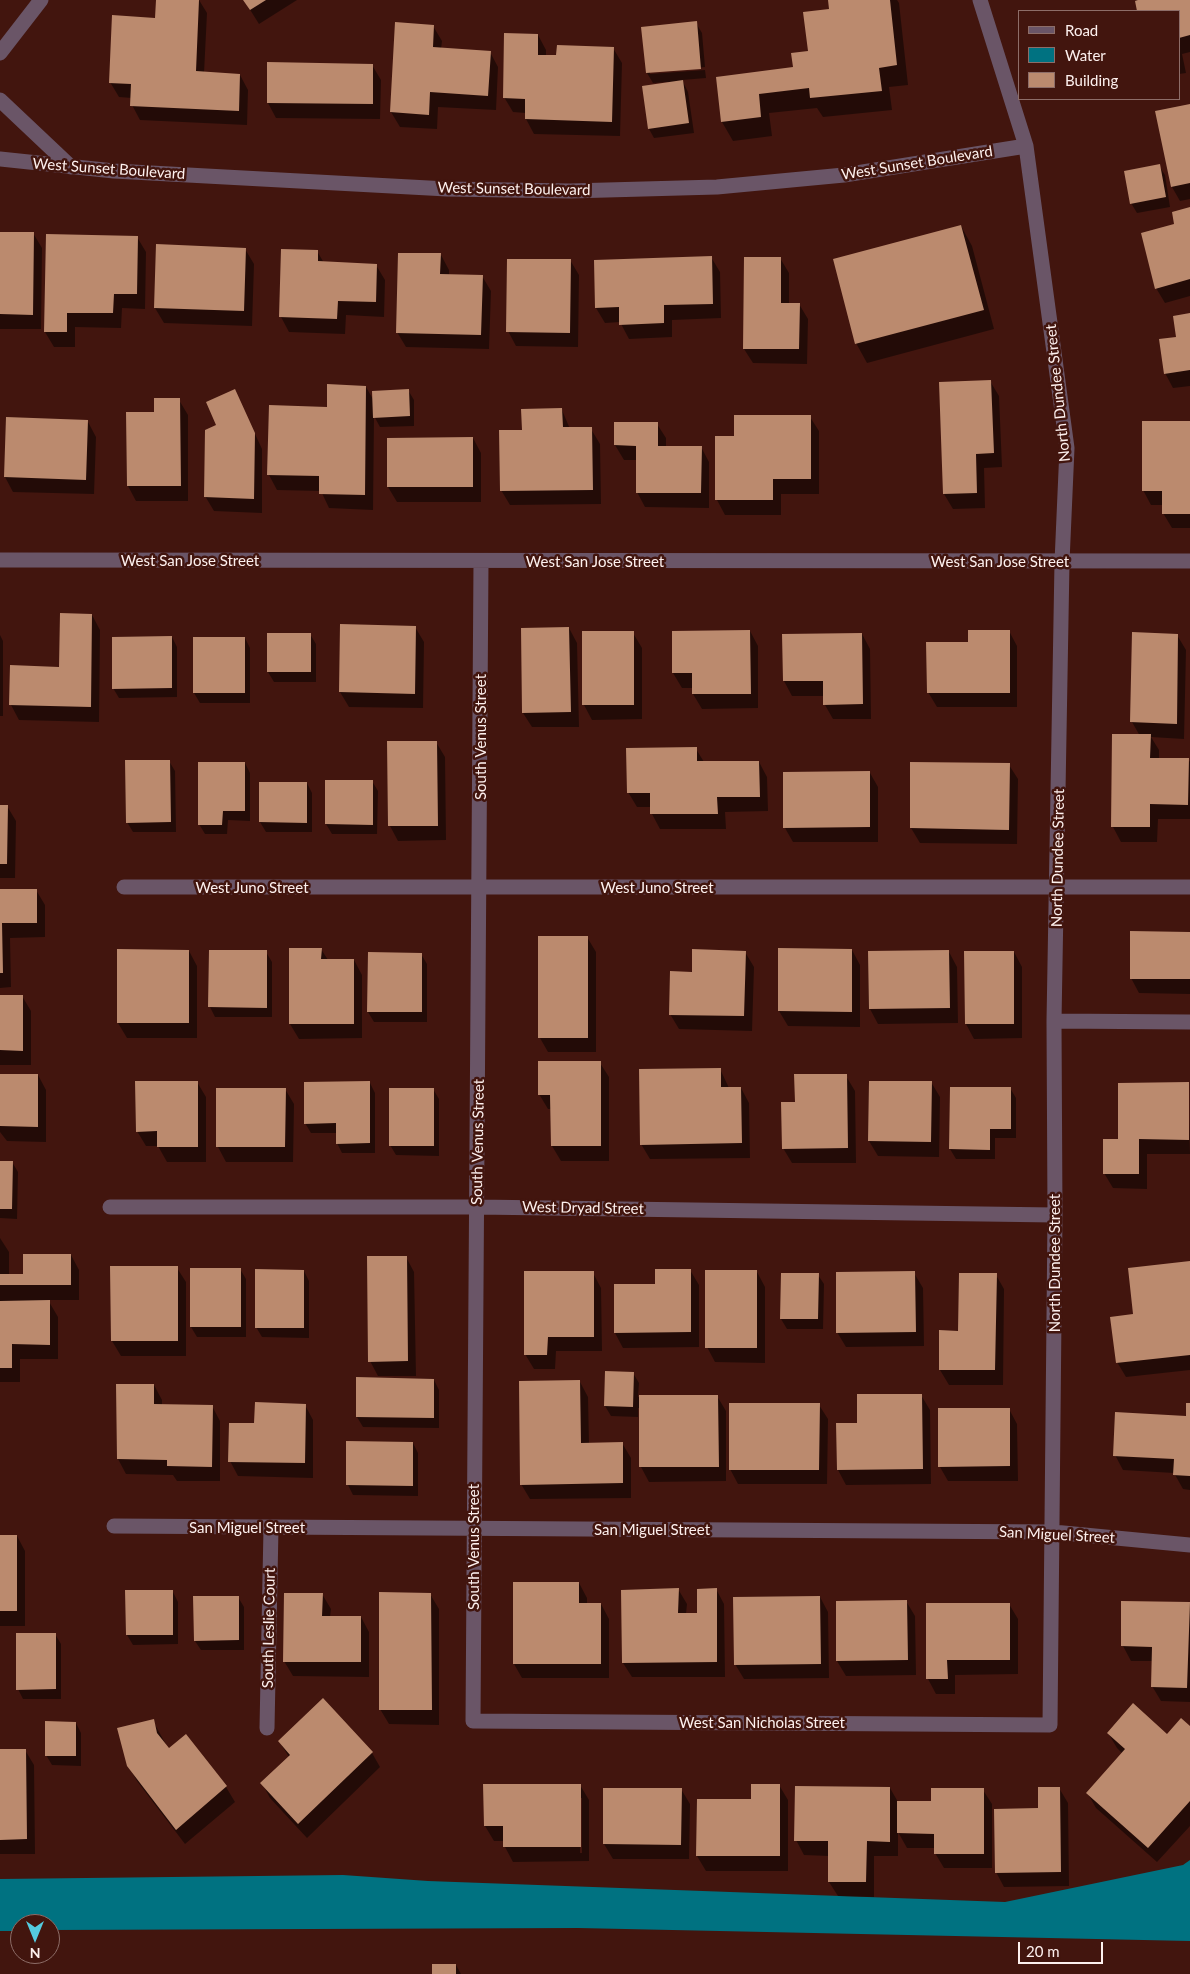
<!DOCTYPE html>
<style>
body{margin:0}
#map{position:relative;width:1190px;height:1974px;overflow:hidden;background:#42150e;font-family:Lato,sans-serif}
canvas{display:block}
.legend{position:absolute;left:1018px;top:10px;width:162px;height:90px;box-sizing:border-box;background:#42150e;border:1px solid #8d6d68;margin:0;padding:6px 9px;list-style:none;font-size:15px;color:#fdf0ee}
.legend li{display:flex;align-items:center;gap:10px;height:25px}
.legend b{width:25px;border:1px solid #8d6d68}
.north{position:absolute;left:10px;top:1914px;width:50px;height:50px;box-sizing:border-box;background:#42150e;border:1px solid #8d6d68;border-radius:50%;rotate:180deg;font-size:14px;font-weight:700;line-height:20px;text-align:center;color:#fdf0ee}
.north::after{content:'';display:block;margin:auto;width:18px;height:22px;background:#55cade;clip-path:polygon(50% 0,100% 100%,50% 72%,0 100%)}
.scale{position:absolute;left:1018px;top:1942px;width:85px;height:22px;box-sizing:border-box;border:2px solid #fdf0ee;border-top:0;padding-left:6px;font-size:15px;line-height:18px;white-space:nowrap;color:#fdf0ee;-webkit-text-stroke:4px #42150e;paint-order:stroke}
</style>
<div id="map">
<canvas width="1190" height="1974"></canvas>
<ul class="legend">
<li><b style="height:6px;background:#6a5567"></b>Road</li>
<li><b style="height:14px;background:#007281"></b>Water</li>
<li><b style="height:14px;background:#bb8a6e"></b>Building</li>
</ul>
<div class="north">N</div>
<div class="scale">20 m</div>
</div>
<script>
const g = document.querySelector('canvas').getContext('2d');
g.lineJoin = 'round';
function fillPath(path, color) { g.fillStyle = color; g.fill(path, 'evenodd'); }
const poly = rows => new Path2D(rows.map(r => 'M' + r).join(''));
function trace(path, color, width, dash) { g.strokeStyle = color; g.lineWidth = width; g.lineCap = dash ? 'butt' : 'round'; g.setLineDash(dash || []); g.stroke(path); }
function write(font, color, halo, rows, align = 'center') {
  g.font = font + ' Lato,sans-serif'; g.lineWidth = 5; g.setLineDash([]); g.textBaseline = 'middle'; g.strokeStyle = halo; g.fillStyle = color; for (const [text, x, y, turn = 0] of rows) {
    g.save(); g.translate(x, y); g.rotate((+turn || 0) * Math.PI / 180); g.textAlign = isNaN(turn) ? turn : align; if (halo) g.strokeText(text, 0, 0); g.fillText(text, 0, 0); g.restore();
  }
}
fillPath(poly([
 [1190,1860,1190,1941,578,1928,50,1930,50,1924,20,1924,20,1931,0,1931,0,1879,343,1875,428,1881,1005,1902,1183,1865]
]), '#007281');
fillPath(poly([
 [157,0,199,0,207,13,204,73,240,75,248,90,247,125,140,120,132,105,132,98,119,97,110,82,156,19],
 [244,0,297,0,259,24],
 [829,0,897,0,899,3,908,85,889,87,892,110,823,117,817,108,769,113,772,136,733,141,722,122,717,78,794,68,809,52,831,10],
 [1143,0,1190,0,1190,52,1182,54,1186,73,1179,74,1179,11,1138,11,1136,2],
 [696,23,702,33,705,67,650,72,650,74,705,70,706,78,682,80,688,92,694,133,654,138,649,129,668,84,668,82,653,83,647,73,643,28],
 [433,26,442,41,441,49,490,52,498,67,496,110,438,107,437,129,400,127,391,112],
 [538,35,546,50,546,56,613,48,622,63,620,136,534,134,526,119,526,113,513,112,504,97],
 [372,65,381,80,380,119,276,118,268,103],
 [1190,105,1190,199,1180,201,1172,187],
 [1159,166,1165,175,1170,207,1137,213,1131,203],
 [1190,209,1190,296,1165,303,1156,288,1176,225],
 [961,226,972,246,994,329,867,363,856,343],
 [0,233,33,233,42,248,41,329,0,329],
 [137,237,146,252,145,309,122,308,121,328,75,327,75,347,54,347,45,332],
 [245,249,254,264,252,326,164,323,155,308],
 [317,251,324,263,376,265,385,280,384,317,346,315,345,334,289,332,281,317],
 [441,255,449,270,449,275,482,276,491,291,489,349,406,347,397,332],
 [711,257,720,272,721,318,672,320,672,337,629,339,620,322,605,323,596,308],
 [780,258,789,273,789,304,799,304,808,319,807,364,753,363,744,349],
 [570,260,579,275,578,347,516,346,508,331],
 [1190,315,1190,386,1173,388,1165,373,1178,338],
 [990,381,999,396,1002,467,984,468,985,508,953,509,944,494,941,383],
 [366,387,374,401,408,390,414,400,414,426,380,427,374,416,373,510,329,508,321,491,277,490,269,475,328,409],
 [235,391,262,449,262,513,214,511,205,496,217,426],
 [179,400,188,415,188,501,136,501,128,486,127,413,156,413],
 [562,410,570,429,591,429,600,444,601,504,510,505,501,490,523,432],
 [810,417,819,431,819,494,781,494,781,515,725,515,717,500,717,438,736,438],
 [88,422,96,437,94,494,13,492,5,477],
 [1190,422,1190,528,1172,528,1163,513,1163,505,1151,505,1143,490],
 [657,424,666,438,666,447,701,447,709,462,709,508,645,507,637,492,637,460,624,460,615,445],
 [473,438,481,453,481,502,397,502,388,487,388,439],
 [92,615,100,630,99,722,19,720,11,705,60,668],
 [415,627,424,642,423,708,349,707,340,692],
 [569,628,577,643,579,727,532,727,523,713],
 [750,631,758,646,758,708,702,709,693,694,693,688,682,688,673,673],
 [1009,631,1017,646,1017,707,937,707,928,692],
 [584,633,633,633,642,648,642,719,592,720,584,705],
 [310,634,316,644,316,682,274,682,268,672],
 [862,634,870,649,871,719,833,719,825,705,824,696,792,696,784,681,783,635],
 [0,635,3,641,3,716,0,716],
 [1177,635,1186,650,1184,739,1151,737,1159,750,1159,759,1188,759,1190,762,1190,819,1158,819,1157,842,1121,842,1113,827,1140,736,1132,722],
 [172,637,177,647,177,697,119,698,113,688],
 [245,638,250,648,250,703,200,703,194,693],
 [436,742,445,757,446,840,398,841,390,826],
 [696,749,704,762,759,762,767,777,768,811,725,812,726,829,660,829,652,814,652,807,637,807,628,792],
 [169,761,175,771,176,832,133,832,127,822],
 [245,763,250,773,250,821,228,820,227,834,205,834,199,824],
 [911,764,1009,765,1018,779,1017,844,920,843,911,828],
 [870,773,878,787,878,842,793,842,785,828],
 [372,781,378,791,377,834,332,834,326,824],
 [307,783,312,793,312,832,266,832,260,822],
 [0,806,7,806,16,821,15,878,0,878],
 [0,890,36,890,45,905,45,937,10,938,11,987,0,988],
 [1190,933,1190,994,1139,993,1131,978],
 [587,937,596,952,596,1052,548,1052,540,1038],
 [290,949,321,949,328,960,354,960,362,975,362,1038,299,1039,290,1024],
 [852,950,860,965,860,1027,788,1026,779,1011],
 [189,951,197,966,197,1038,127,1038,118,1023],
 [266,952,272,962,272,1017,215,1017,210,1007],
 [745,952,754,967,752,1031,679,1029,670,1014,693,973],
 [869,952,949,952,957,967,958,1023,878,1024,870,1009],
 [965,952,1014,952,1022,967,1022,1038,974,1039,966,1024],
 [421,954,427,964,427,1022,374,1022,368,1012],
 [0,996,22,996,31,1011,31,1065,0,1065],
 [600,1063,609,1077,609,1161,561,1161,552,1146,552,1109,548,1109,539,1094],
 [720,1069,729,1088,741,1088,749,1103,750,1158,650,1159,641,1144],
 [0,1075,38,1075,46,1090,46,1142,7,1141,0,1132],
 [846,1076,855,1091,856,1163,792,1163,783,1148,796,1103],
 [197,1082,206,1097,206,1162,167,1162,158,1146,146,1146,137,1131],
 [870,1082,931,1082,940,1097,939,1157,878,1156,869,1141],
 [370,1083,375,1093,375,1153,342,1153,337,1143,337,1133,311,1133,305,1123],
 [1188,1084,1190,1154,1147,1154,1147,1189,1113,1188,1104,1173,1120,1140],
 [1010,1088,1016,1098,1016,1138,995,1138,995,1159,956,1159,950,1149],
 [285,1089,294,1104,293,1162,226,1162,218,1147],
 [433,1089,439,1099,439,1156,396,1155,390,1145],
 [0,1162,12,1162,18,1172,17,1219,0,1218],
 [0,1238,9,1252,9,1275,25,1275,71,1255,79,1270,79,1300,48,1300,58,1317,58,1359,20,1359,20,1382,0,1382],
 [406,1257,414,1272,416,1376,378,1376,370,1361],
 [1190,1262,1190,1370,1126,1377,1117,1362],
 [177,1268,186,1282,186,1356,121,1356,112,1341],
 [240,1269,246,1279,246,1337,197,1337,191,1327],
 [690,1270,699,1285,699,1347,623,1348,615,1333,656,1285],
 [304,1271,309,1281,309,1338,262,1337,256,1327],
 [757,1272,765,1287,765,1363,715,1362,707,1347],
 [593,1273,601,1288,602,1351,556,1351,555,1369,534,1369,525,1354],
 [914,1273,923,1288,924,1346,846,1347,837,1332],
 [818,1275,824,1284,823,1329,787,1329,781,1319],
 [996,1275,1004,1289,1003,1385,949,1385,940,1370,959,1333],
 [633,1373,639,1383,638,1397,717,1396,726,1411,726,1481,649,1482,641,1467,640,1408,638,1408,638,1417,611,1416,605,1406],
 [358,1378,434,1380,439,1390,439,1428,363,1427,357,1417],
 [580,1382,588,1397,589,1444,622,1443,631,1458,631,1498,530,1499,521,1484],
 [117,1385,154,1385,162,1400,162,1405,212,1406,220,1421,220,1481,177,1481,173,1475,126,1474,118,1459],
 [921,1395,930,1410,931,1484,846,1485,838,1470,859,1424],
 [1190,1404,1190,1490,1183,1489,1174,1473,1123,1470,1115,1455,1187,1417],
 [305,1405,313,1420,313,1478,238,1476,230,1461,255,1425],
 [819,1405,828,1419,827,1484,738,1484,730,1469],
 [1009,1409,1017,1424,1018,1481,948,1481,940,1467],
 [413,1443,418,1453,418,1496,353,1495,348,1485],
 [0,1536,17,1536,25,1551,25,1626,0,1626],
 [579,1583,587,1598,587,1604,601,1604,609,1619,609,1678,522,1678,514,1664],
 [678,1589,687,1604,686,1614,699,1614,716,1589,724,1604,725,1677,632,1677,623,1663],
 [127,1592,173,1592,178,1602,178,1644,133,1645,127,1635],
 [322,1594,331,1609,330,1617,361,1617,369,1632,369,1677,293,1676,284,1661],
 [430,1594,439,1609,439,1725,389,1724,380,1709],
 [238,1597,244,1607,244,1650,201,1650,195,1641],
 [820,1597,828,1612,829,1678,744,1679,735,1664],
 [906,1601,915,1616,916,1675,846,1676,837,1661],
 [1123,1602,1190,1604,1190,1702,1161,1701,1152,1686,1153,1661,1131,1661,1123,1646],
 [927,1604,1009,1604,1018,1619,1018,1674,955,1675,955,1694,936,1694,928,1679],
 [55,1634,61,1644,61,1699,23,1699,18,1689],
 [153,1721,169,1750,226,1787,235,1802,185,1844,137,1781,128,1765],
 [76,1723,81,1733,81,1766,52,1765,46,1755],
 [1190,1728,1190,1826,1157,1862,1096,1808,1088,1794,1123,1754,1117,1748,1108,1733,1168,1735],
 [279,1741,372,1753,380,1767,307,1838,270,1798,262,1783,289,1757],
 [0,1750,25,1750,34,1765,35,1854,0,1854],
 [580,1785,589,1800,589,1861,513,1862,505,1847,505,1841,494,1841,485,1826],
 [580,1798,582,1798,582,1853,580,1853],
 [779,1785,788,1800,788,1871,706,1871,697,1856,752,1800],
 [890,1788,898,1802,932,1803,983,1790,992,1804,992,1868,944,1868,935,1853,935,1848,907,1848,898,1832,898,1856,874,1856,874,1897,838,1896,829,1882,829,1856,804,1855,796,1840],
 [1059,1788,1068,1803,1069,1886,1004,1887,996,1872,1039,1810],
 [604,1789,681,1789,690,1804,689,1859,613,1859,604,1844],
 [456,1965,461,1974,433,1974]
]), '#0007');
fillPath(poly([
 [156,0,199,0,196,71,240,74,239,111,130,106,131,84,109,83,112,15,155,18],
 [243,0,266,0,250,10],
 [828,0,890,0,897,65,879,68,882,91,810,98,809,88,759,94,761,117,721,122,716,77,793,67,791,53,808,51,803,12,829,9],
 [1138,0,1190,0,1190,35,1179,38,1179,11,1137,11,1135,1],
 [697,21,701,69,646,73,641,27],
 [395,22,434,25,433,47,491,51,488,96,430,92,429,115,390,112],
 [504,33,538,34,538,55,556,55,557,45,614,47,612,122,525,119,525,99,503,98],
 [267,62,373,64,373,104,267,103],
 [683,80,689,123,648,129,642,86],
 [1190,104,1190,183,1171,187,1155,111],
 [1160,164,1166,197,1130,204,1124,171],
 [1190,207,1190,279,1155,289,1141,233,1174,224,1172,212],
 [961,225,984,310,855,344,833,259],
 [0,232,34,232,33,315,0,314],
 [46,234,138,236,137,294,114,294,113,313,67,313,67,332,44,332],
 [156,244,246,248,244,311,154,308],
 [281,249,318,250,318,261,377,264,376,302,338,301,337,319,279,317],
 [398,253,441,253,440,274,483,275,481,335,396,333],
 [712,256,713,304,664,305,664,323,619,325,619,307,595,308,594,260],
 [744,257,781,257,781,303,800,303,799,349,743,349],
 [507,259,571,259,570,333,506,332],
 [1190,313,1190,370,1164,374,1159,339,1176,337,1173,316],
 [991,380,994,453,976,454,977,493,943,494,939,382],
 [327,384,366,386,365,495,319,494,319,476,267,475,269,405,327,407],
 [235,389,255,433,254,499,204,497,205,430,216,425,206,402],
 [409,389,410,416,373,418,372,391],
 [154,398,180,398,181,486,127,486,126,412,154,412],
 [562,408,563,427,592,427,593,490,500,491,499,430,522,430,521,409],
 [734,415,811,415,811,479,773,479,773,500,715,500,715,436,734,436],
 [6,417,88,420,86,480,4,477],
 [1142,421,1190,421,1190,514,1162,514,1162,491,1142,491],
 [614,422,658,422,658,446,702,446,701,493,636,493,636,446,614,445],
 [473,437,473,487,387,487,387,438],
 [60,613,92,614,91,707,9,705,10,665,59,667],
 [340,624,416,626,415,694,339,692],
 [569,627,571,712,522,713,521,628],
 [750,630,751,694,692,694,692,673,672,673,672,631],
 [968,630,1010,630,1010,693,927,693,926,642,968,642],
 [582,631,634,631,634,705,582,705],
 [1132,632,1178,634,1177,724,1130,722],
 [267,633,311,633,311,672,267,672],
 [862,633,863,704,823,705,823,681,783,681,782,634],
 [172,636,172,688,112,689,112,637],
 [193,637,245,637,245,693,193,693],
 [1112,734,1151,734,1150,758,1189,758,1188,805,1150,804,1150,827,1111,827],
 [387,741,437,741,438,826,388,826],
 [697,747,697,761,759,761,760,797,717,797,718,814,650,814,650,793,627,793,626,748],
 [125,760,170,760,171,822,126,823],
 [198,762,245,762,245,811,223,811,222,825,198,825],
 [910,762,1010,763,1009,830,910,828],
 [870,771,870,827,783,828,783,772],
 [325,780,373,780,373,825,325,824],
 [259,782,307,782,307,823,259,822],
 [0,805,8,805,7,864,0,864],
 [0,889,37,889,37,923,2,923,3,973,0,973],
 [1130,931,1190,932,1190,979,1130,979],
 [538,936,588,936,588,1038,538,1038],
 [289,948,322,948,321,959,354,959,354,1024,289,1024],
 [778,948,852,949,852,1012,778,1011],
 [117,949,189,950,189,1023,117,1023],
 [692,949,746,951,744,1016,669,1015,670,971,692,972],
 [209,950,267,950,267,1008,208,1007],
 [949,950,950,1008,869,1009,868,951],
 [964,951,1014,951,1014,1024,965,1024],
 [368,952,422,953,422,1012,367,1012],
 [0,995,23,995,23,1051,0,1050],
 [538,1061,601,1061,601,1146,551,1146,550,1095,538,1095],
 [721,1068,721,1087,741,1087,742,1143,640,1145,639,1069],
 [0,1074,38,1074,38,1127,0,1126],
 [794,1074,847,1074,848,1148,782,1149,781,1102,795,1102],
 [135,1081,198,1081,198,1147,157,1147,157,1131,136,1132],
 [370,1081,370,1143,336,1144,336,1123,304,1124,304,1082],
 [869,1081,932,1081,931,1142,868,1141],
 [1189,1082,1189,1140,1139,1139,1139,1174,1103,1174,1103,1139,1118,1139,1118,1083],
 [950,1087,1011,1087,1011,1129,990,1129,990,1150,949,1149],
 [216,1088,286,1088,285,1147,216,1147],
 [389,1088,434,1088,434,1146,389,1146],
 [0,1161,13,1161,12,1209,0,1209],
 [23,1254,71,1254,71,1285,0,1285,0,1274,23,1274],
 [367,1256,407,1256,408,1361,368,1362],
 [1190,1261,1190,1355,1116,1363,1110,1317,1133,1314,1128,1268],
 [110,1266,178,1266,178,1341,111,1341],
 [190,1268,241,1268,241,1327,190,1327],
 [255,1269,304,1270,304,1328,255,1328],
 [655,1269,691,1269,691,1332,614,1333,614,1284,655,1284],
 [705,1270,757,1270,757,1348,705,1348],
 [524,1271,594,1271,594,1337,548,1337,547,1355,524,1355],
 [915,1271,916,1332,836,1333,836,1272],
 [781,1273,819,1273,818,1319,780,1319],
 [959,1273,997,1273,995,1370,939,1370,939,1330,958,1331],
 [50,1300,50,1345,12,1344,12,1368,0,1368,0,1301],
 [605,1371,634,1372,633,1407,604,1406],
 [356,1377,434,1379,434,1418,356,1417],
 [580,1380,581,1443,623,1442,623,1483,520,1485,519,1381],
 [116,1384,154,1384,154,1404,213,1405,212,1467,167,1466,167,1460,117,1459],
 [857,1394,922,1394,923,1469,837,1470,836,1423,857,1423],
 [639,1395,718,1395,719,1467,639,1467],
 [255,1402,306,1404,305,1463,228,1462,229,1423,254,1423],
 [729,1403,820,1403,819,1470,729,1470],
 [1186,1403,1190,1403,1190,1476,1173,1475,1174,1459,1113,1456,1115,1412,1186,1416],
 [938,1408,1010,1408,1010,1466,938,1467],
 [346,1441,413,1442,413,1486,346,1485],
 [0,1535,17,1535,17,1611,0,1611],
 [513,1582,579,1582,579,1603,601,1603,601,1664,513,1664],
 [679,1588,678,1613,697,1613,697,1589,717,1588,717,1662,622,1663,621,1590],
 [125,1590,173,1590,173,1635,126,1635],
 [379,1592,431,1593,432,1710,379,1710],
 [284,1593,323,1593,322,1616,361,1616,361,1662,283,1662],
 [193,1596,239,1596,239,1640,194,1641],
 [820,1596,821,1664,734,1665,733,1597],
 [907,1600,908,1660,836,1661,836,1601],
 [1121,1601,1190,1602,1187,1688,1151,1687,1152,1647,1121,1646],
 [926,1603,1010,1603,1010,1660,947,1660,948,1679,926,1679],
 [16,1633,56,1633,56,1689,16,1690],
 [323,1698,373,1752,298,1824,260,1783,290,1755,278,1741],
 [1133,1703,1167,1734,1181,1718,1190,1726,1190,1801,1148,1848,1086,1793,1125,1749,1107,1733],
 [154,1719,157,1733,169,1748,186,1734,227,1786,176,1830,127,1766,117,1728],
 [45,1721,76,1722,76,1756,45,1756],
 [0,1749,26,1749,27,1839,0,1840],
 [483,1784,581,1784,581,1847,503,1847,503,1826,484,1826],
 [751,1784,780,1784,780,1856,696,1856,697,1799,751,1799],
 [795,1786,890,1787,890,1842,867,1841,866,1882,828,1882,828,1841,794,1841],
 [1038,1787,1060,1787,1061,1872,995,1873,994,1809,1038,1808],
 [603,1788,682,1788,681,1845,603,1844],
 [931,1788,984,1788,984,1854,934,1854,934,1834,897,1833,897,1801,931,1801],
 [432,1964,456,1964,456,1974,432,1974]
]), '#bb8a6e');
trace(poly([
 [0,53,41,0],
 [0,100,71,167],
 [0,159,114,171,447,189,570,191,717,187,844,175,1026,146],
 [0,560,1190,561],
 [481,562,473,1721,1050,1725,1055,1215,1054,1021,1062,562,1067,448,1026,146,980,0],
 [124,887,1190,887],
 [1054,1021,1190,1022],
 [110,1207,477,1207,1055,1215],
 [114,1526,1053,1532,1190,1545],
 [267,1728,271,1528]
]), '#6a5567', 15);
write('15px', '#fdf0ee', '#42150e', [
 ["West Sunset Boulevard",917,163,-9],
 ["West Sunset Boulevard",109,169,4],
 ["West Sunset Boulevard",514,189,1],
 ["North Dundee Street",1058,393,-96],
 ["West San Jose Street",190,561],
 ["West San Jose Street",595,562],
 ["West San Jose Street",1000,562],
 ["South Venus Street",481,737,-90],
 ["North Dundee Street",1058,858,-89],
 ["West Juno Street",252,888],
 ["West Juno Street",657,888],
 ["South Venus Street",478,1142,-89],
 ["West Dryad Street",583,1208,1],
 ["North Dundee Street",1055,1263,-90],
 ["San Miguel Street",247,1528],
 ["San Miguel Street",652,1530],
 ["San Miguel Street",1057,1535,3],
 ["South Venus Street",474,1547,-90],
 ["South Leslie Court",269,1628,-89],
 ["West San Nicholas Street",762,1723]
]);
</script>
